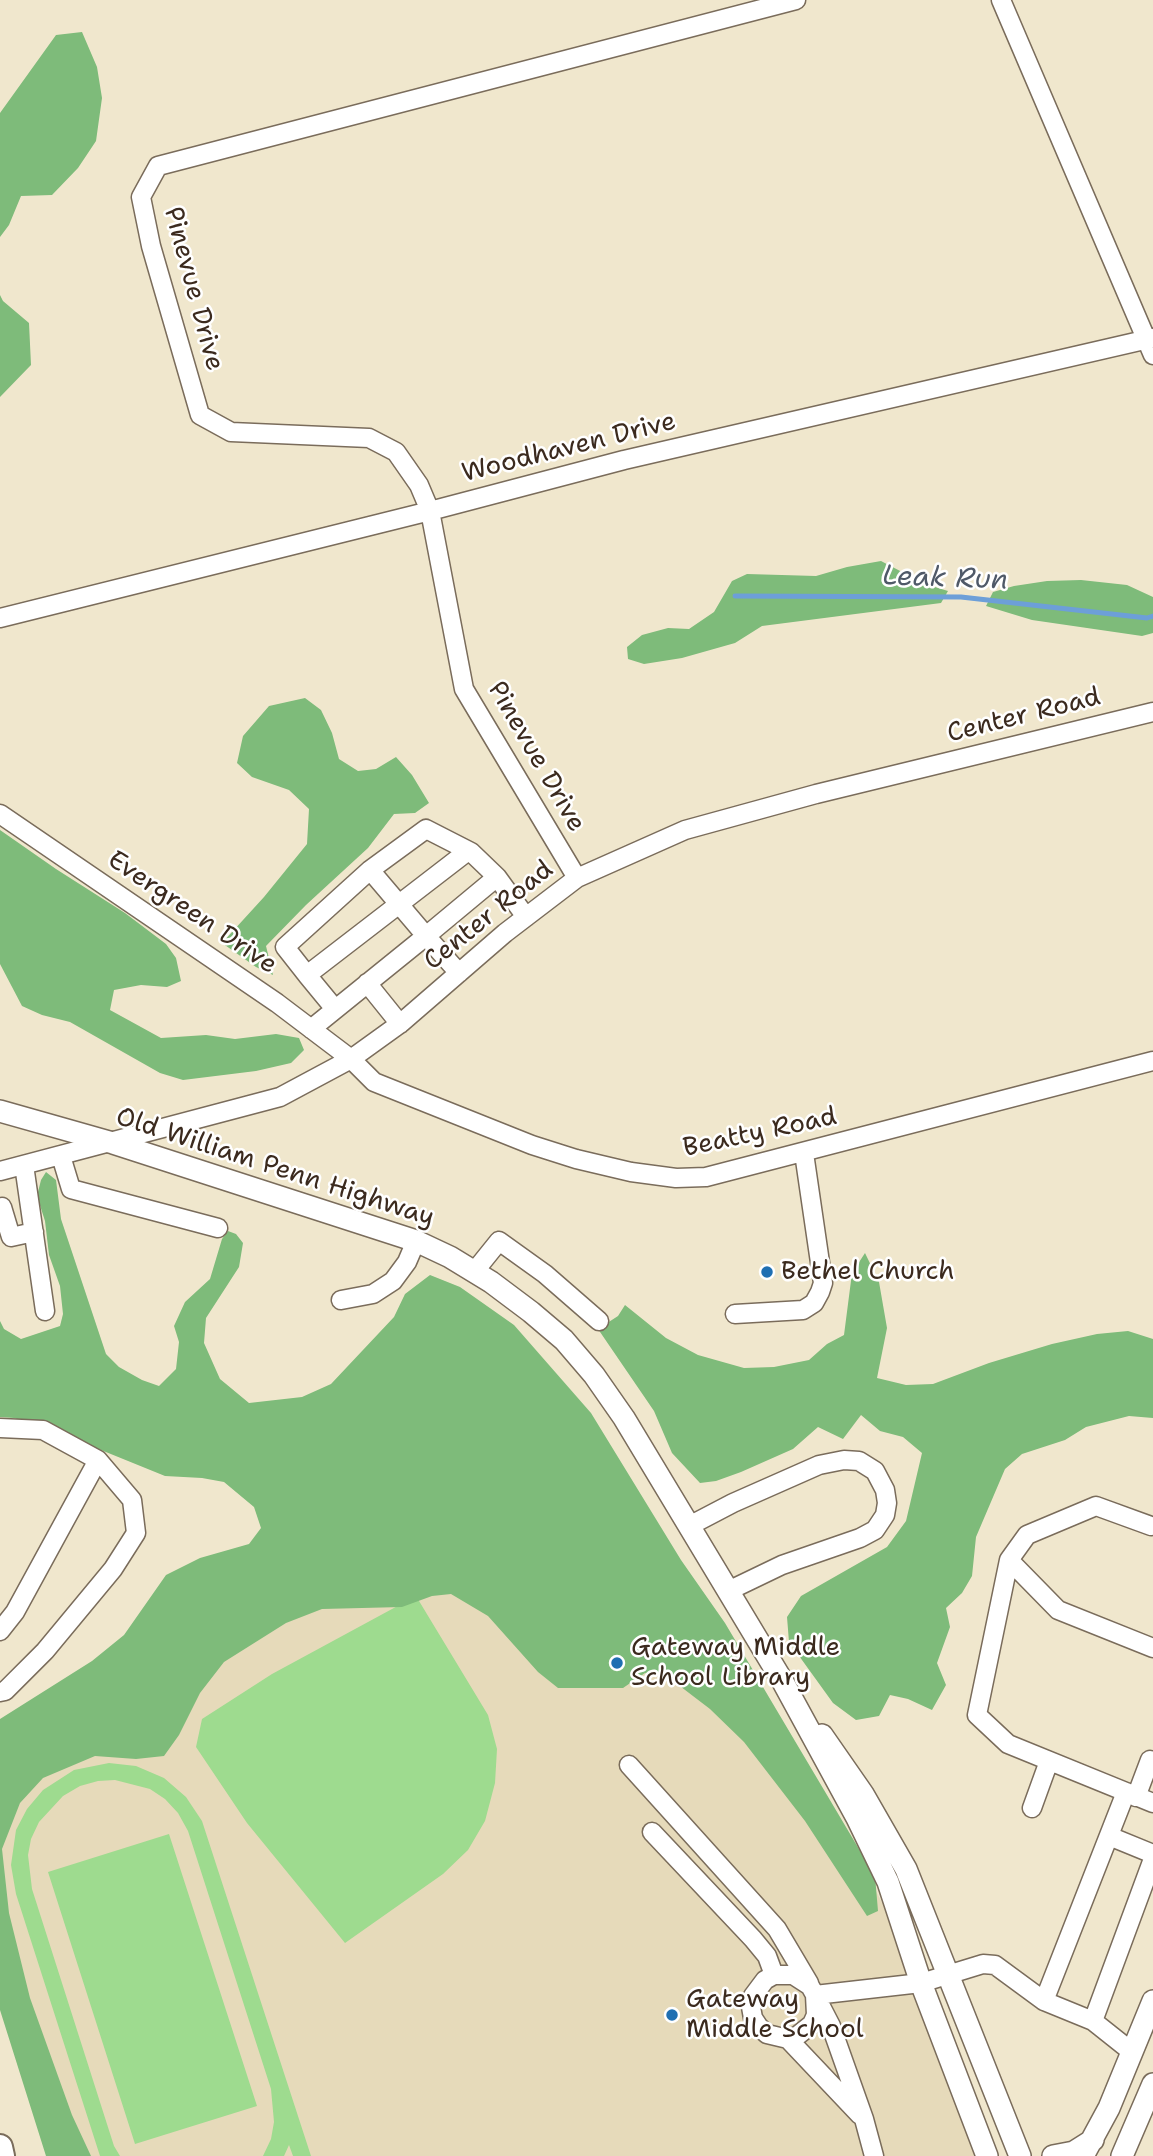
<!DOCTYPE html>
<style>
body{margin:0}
canvas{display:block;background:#f0e7cd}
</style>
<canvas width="1153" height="2156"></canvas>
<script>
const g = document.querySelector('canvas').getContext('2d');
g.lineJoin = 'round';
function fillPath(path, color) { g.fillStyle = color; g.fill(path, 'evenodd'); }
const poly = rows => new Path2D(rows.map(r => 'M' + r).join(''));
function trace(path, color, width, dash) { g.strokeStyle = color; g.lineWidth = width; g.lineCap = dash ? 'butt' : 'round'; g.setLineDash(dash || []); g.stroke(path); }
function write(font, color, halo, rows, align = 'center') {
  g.font = font + ' "Shantell Sans",sans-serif'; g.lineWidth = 5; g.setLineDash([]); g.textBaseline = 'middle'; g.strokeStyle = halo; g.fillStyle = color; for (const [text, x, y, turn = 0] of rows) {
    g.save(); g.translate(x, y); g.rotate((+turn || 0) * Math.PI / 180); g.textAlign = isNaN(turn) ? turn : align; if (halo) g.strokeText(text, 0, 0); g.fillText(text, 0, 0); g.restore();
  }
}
fillPath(poly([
 [295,1586,497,1592,688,1658,859,1859,897,1931,981,2156,78,2156,0,1907,0,1839,11,1802]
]), '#e6daba');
fillPath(poly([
 [416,1596,488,1715,497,1749,495,1783,485,1821,468,1850,443,1874,345,1943,247,1823,196,1747,202,1719,272,1674],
 [109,1763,136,1766,164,1778,186,1797,202,1821,311,2156,293,2156,289,2145,284,2156,263,2156,271,2139,274,2122,271,2089,188,1831,178,1813,165,1799,150,1789,115,1780,98,1781,80,1786,63,1796,39,1822,31,1839,28,1855,32,1889,114,2146,120,2156,100,2156,16,1894,11,1865,16,1830,27,1809,43,1790,74,1770],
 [169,1834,257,2106,135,2144,48,1872]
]), '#9edb8f');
fillPath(poly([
 [82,32,97,67,102,98,96,141,78,168,52,195,21,196,9,225,0,237,0,113,56,35],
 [0,295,3,301,29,323,31,365,0,397],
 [881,561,925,584,948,591,941,603,762,626,735,643,682,658,644,664,628,659,627,647,642,635,668,628,689,629,714,612,732,581,747,574,816,576,847,567],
 [1081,580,1127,585,1153,597,1153,633,1142,636,1032,620,986,606,993,592,1014,586,1047,581],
 [305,698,321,710,332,733,339,759,358,771,376,769,396,757,412,775,429,803,415,813,394,814,368,848,306,905,266,946,273,975,256,967,222,943,264,897,307,844,309,809,289,790,252,777,237,763,243,736,269,706],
 [0,830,56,869,125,913,166,944,176,958,181,981,167,987,141,985,114,990,110,1010,161,1038,206,1035,235,1039,276,1034,299,1038,304,1050,291,1063,256,1071,183,1080,160,1073,70,1022,42,1015,22,1006,0,964],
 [46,1172,56,1180,61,1219,106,1354,119,1367,142,1380,159,1386,176,1369,179,1342,174,1326,185,1302,210,1279,222,1239,228,1231,236,1234,243,1243,239,1267,206,1318,204,1343,220,1379,249,1403,302,1397,331,1384,394,1317,405,1294,430,1275,460,1287,514,1325,591,1413,681,1560,725,1623,875,1876,878,1911,867,1916,805,1821,744,1742,710,1709,672,1680,645,1673,623,1688,558,1688,538,1672,488,1616,451,1594,432,1596,402,1607,322,1609,286,1623,224,1662,200,1693,179,1735,164,1756,136,1759,95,1756,43,1778,20,1803,2,1849,9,1913,30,1998,72,2115,91,2156,46,2156,0,2010,0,1719,92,1661,124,1635,166,1575,200,1558,249,1544,261,1528,254,1507,224,1482,202,1478,165,1476,64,1435,14,1418,0,1417,0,1321,4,1329,21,1339,60,1326,63,1314,60,1286,49,1255,45,1221,37,1196,41,1180],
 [865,1253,879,1282,887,1328,877,1378,906,1385,933,1384,989,1363,1052,1344,1097,1334,1128,1331,1153,1339,1153,1418,1129,1416,1086,1427,1065,1440,1022,1454,1005,1469,976,1537,972,1576,962,1593,946,1608,950,1627,937,1663,946,1685,932,1710,908,1699,890,1695,879,1716,856,1720,833,1703,789,1642,787,1617,801,1596,887,1547,906,1521,922,1453,903,1437,880,1431,861,1415,843,1439,818,1427,793,1449,741,1472,716,1481,700,1483,672,1453,654,1411,598,1329,618,1316,625,1305,666,1338,698,1355,744,1368,774,1367,809,1360,827,1344,844,1335,852,1273]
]), '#7ebb7a');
trace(poly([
 [735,596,961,597,1147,618,1153,616]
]), '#6d9fd8', 5);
const minor = poly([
 [1001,0,1153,355],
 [0,618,430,511,624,460,1153,338],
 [0,814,277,1003,351,1059,374,1082,532,1145,576,1159,631,1172,676,1178,706,1177,1153,1061],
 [468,851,307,975,285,947,370,870,426,829,471,852,497,877],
 [370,870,426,936,497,877,526,917],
 [577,878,464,689,430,511,419,485,396,452,369,438,231,432,200,415,151,246,141,197,158,166,796,0],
 [307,975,335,1009],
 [367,983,400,1024],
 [311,1029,426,936,459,973],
 [61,1156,71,1189,218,1228],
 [24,1165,45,1311],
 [0,1171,280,1097,351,1059,401,1023,505,933,577,878,685,830,816,794,1153,712],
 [2,1207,11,1237,34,1232],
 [474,1272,499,1241,545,1274,599,1321],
 [341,1300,373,1294,393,1281,407,1262,416,1241],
 [735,1314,803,1310,814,1303,820,1292,823,1283,804,1153],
 [0,1428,43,1430,98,1460,132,1500,136,1533,113,1569,45,1651,5,1691,0,1692],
 [689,1526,733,1503,819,1465,844,1460,859,1461,875,1471,885,1490,887,1503,885,1515,875,1530,860,1538,782,1565,728,1591],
 [1151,1526,1096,1506,1027,1535,1009,1560,977,1715,1008,1744,1153,1803],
 [1009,1560,1058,1610,1153,1648],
 [0,1631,15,1612,98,1460],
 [629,1765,777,1929,809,1983],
 [1136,1797,1150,1760],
 [1032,1808,1049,1761],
 [652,1832,753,1939,767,1956,774,1975],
 [1109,1836,1153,1854],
 [815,1995,816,2015,812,2024,797,2036,788,2039,767,2034,759,2027,753,2018,751,2007,753,1996,765,1980,774,1975,793,1975,810,1986,815,1995,831,2026,864,2119,874,2156],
 [815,1995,921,1983,983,1964,995,1965,1044,2001,1093,2021,1132,2052],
 [1044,2001,1126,1792],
 [1093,2021,1153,1859],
 [788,2039,860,2115]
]);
const major = poly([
 [0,1111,113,1143,416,1241,450,1257,491,1282,531,1312,564,1340,594,1375,624,1418,783,1682,857,1818,888,1882,921,1983,987,2156],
 [822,1735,863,1794,906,1869,1020,2156],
 [1053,2156,1074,2152,1093,2140],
 [1083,2156,1109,2108,1153,2001],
 [1122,2156,1153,2084]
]);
const highway = poly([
 [0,2147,2,2156]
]);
trace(minor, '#7a6c5b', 21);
trace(major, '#7a6c5b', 24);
trace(highway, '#7a6c5b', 28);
trace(minor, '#fff', 18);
trace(major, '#fff', 21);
trace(highway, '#fff', 24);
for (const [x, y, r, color] of [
 [767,1272,7,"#1f6fb2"],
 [617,1663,7,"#1f6fb2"],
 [672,2015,7,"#1f6fb2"]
]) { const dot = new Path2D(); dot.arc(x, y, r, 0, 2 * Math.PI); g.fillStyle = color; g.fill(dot); trace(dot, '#fff', 2.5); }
write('26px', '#3b2a1e', '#fff', [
 ["Pinevue Drive",193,289,75],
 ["Woodhaven Drive",569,448,-14],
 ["Center Road",1024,716,-14],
 ["Pinevue Drive",536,757,60],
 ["Evergreen Drive",192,913,34],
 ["Center Road",489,916,-39],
 ["Beatty Road",760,1133,-12],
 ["Old William Penn Highway",275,1168,18]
]);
write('26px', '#3b2a1e', '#fff', [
 ["Bethel Church",781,1272],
 ["Gateway Middle",631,1648],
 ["School Library",631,1678],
 ["Gateway",686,2000],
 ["Middle School",686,2030]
], 'left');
write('italic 28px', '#4f5968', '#fff', [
 ["Leak Run",945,579,2]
]);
</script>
